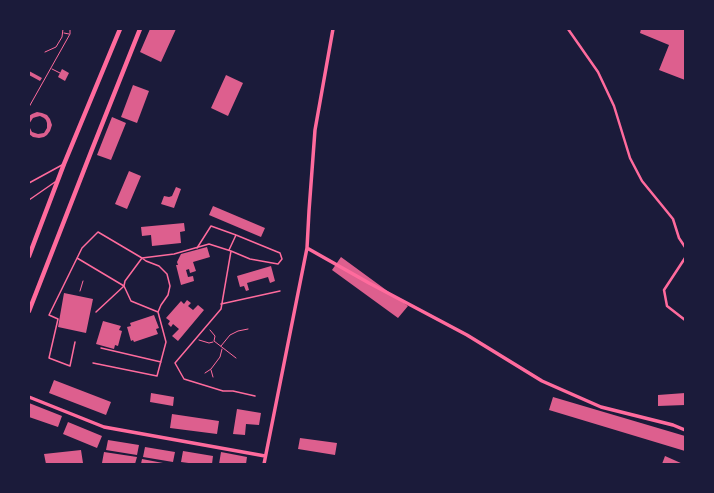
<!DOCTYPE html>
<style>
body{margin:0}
#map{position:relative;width:714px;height:493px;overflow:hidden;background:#1b1b3a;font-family:"DejaVu Sans",sans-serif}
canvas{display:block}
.frame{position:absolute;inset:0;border:30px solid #1b1b3a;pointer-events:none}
</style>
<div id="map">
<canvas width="714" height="493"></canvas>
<div class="frame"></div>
</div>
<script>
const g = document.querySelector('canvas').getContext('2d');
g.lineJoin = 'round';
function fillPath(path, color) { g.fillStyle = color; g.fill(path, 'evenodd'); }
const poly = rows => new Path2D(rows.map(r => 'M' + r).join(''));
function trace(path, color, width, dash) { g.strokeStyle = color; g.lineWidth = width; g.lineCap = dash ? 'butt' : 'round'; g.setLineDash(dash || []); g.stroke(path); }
fillPath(poly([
 [150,29,176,29,161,62,140,52],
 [641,29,685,29,685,80,659,70,669,45,640,33],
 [62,69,69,73,65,81,58,77],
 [29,71,42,78,40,81,29,75],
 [226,75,243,83,228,116,211,108],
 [133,85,149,91,137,123,121,117],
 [37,112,42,113,47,115,50,119,52,125,50,131,47,135,44,137,39,138,33,137,29,134,29,126,32,132,38,134,44,133,47,128,47,123,46,120,44,118,40,116,36,117,33,118,29,124,29,116,32,114],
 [112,117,126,123,111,160,97,155],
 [129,171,141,176,127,209,115,204],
 [176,187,181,189,174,208,161,204,164,196,169,197,172,196],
 [213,206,265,228,261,237,209,215],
 [184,223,185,231,180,232,181,243,152,246,151,235,142,236,141,227],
 [207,247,210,257,193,262,196,271,190,273,189,269,186,270,188,277,193,276,194,281,181,285,176,265,178,265,177,262,181,254],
 [341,257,408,306,398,318,332,270],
 [271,266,275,281,270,283,268,277,247,283,249,290,246,291,244,286,240,287,237,276],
 [64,293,93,299,86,333,58,327],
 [187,300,191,303,188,306,193,310,198,305,204,310,178,341,172,336,179,329,173,324,171,327,168,324,170,321,166,318,181,301,184,304],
 [154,315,159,328,156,329,158,334,134,342,133,340,131,341,127,327,131,326,130,323],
 [103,321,121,326,119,330,122,331,118,346,115,345,114,349,96,344],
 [54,380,111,402,106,415,49,393],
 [151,393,174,397,173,406,150,402],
 [685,393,685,405,658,406,658,395],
 [553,397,685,436,685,451,549,410],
 [29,403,62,416,58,427,29,417],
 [237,409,261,413,259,425,246,424,245,435,233,434],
 [172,414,219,421,217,434,170,428],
 [68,422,102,436,97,448,63,434],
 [300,438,337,443,335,455,298,449],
 [108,440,139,445,137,455,106,450],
 [145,447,175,452,173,462,143,457],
 [81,450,83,463,72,464,46,464,44,454],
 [183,451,213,456,212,464,196,464,181,462],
 [104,452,137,457,135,464,109,464,102,463],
 [221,452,247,457,246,464,219,464],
 [665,456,683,464,662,464],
 [142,459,163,463,163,464,141,464]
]), '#dd5f8e');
trace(poly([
 [64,33,69,34],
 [45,52,56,47,62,37,63,29],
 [52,69,60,73],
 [29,107,70,34,70,29],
 [80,291,83,281],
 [210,330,215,336,214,341,236,358],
 [199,340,209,343,213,342],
 [221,346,230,335,238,331,248,329],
 [211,370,213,377],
 [205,373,211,369,220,357,222,349]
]), '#ff6b9d', 1);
trace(poly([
 [29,183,62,165],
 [29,200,55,182],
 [197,248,211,226,236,235,280,253,282,259,278,264,250,259,231,251],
 [229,250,236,235],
 [77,258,124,286,131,301,158,312,166,342,157,376,93,363],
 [221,304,280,291],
 [96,312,124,286,125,281,142,258,146,261,159,266,167,274,170,286,168,295,161,305,158,312],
 [75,342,70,366,49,358,58,319,49,315,82,248,98,232,142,258,174,254,209,244,231,251,221,309,175,363,184,379,223,391,233,391,255,396],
 [101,348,161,362]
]), '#ff6b9d', 1.5);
trace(poly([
 [568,29,598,72,614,106,630,158,642,181,660,203,673,219,679,238,685,247],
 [685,258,664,290,667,306,685,320]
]), '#ff6b9d', 2.5);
trace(poly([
 [307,248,369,283,467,335,542,381,601,407,673,425,685,430],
 [29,397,104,427,265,456],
 [264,464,307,248,309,211,315,130,333,29]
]), '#ff6b9d', 3.5);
trace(poly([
 [29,256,64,164,120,29],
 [29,311,91,152,140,29]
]), '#ff6b9d', 4.5);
</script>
